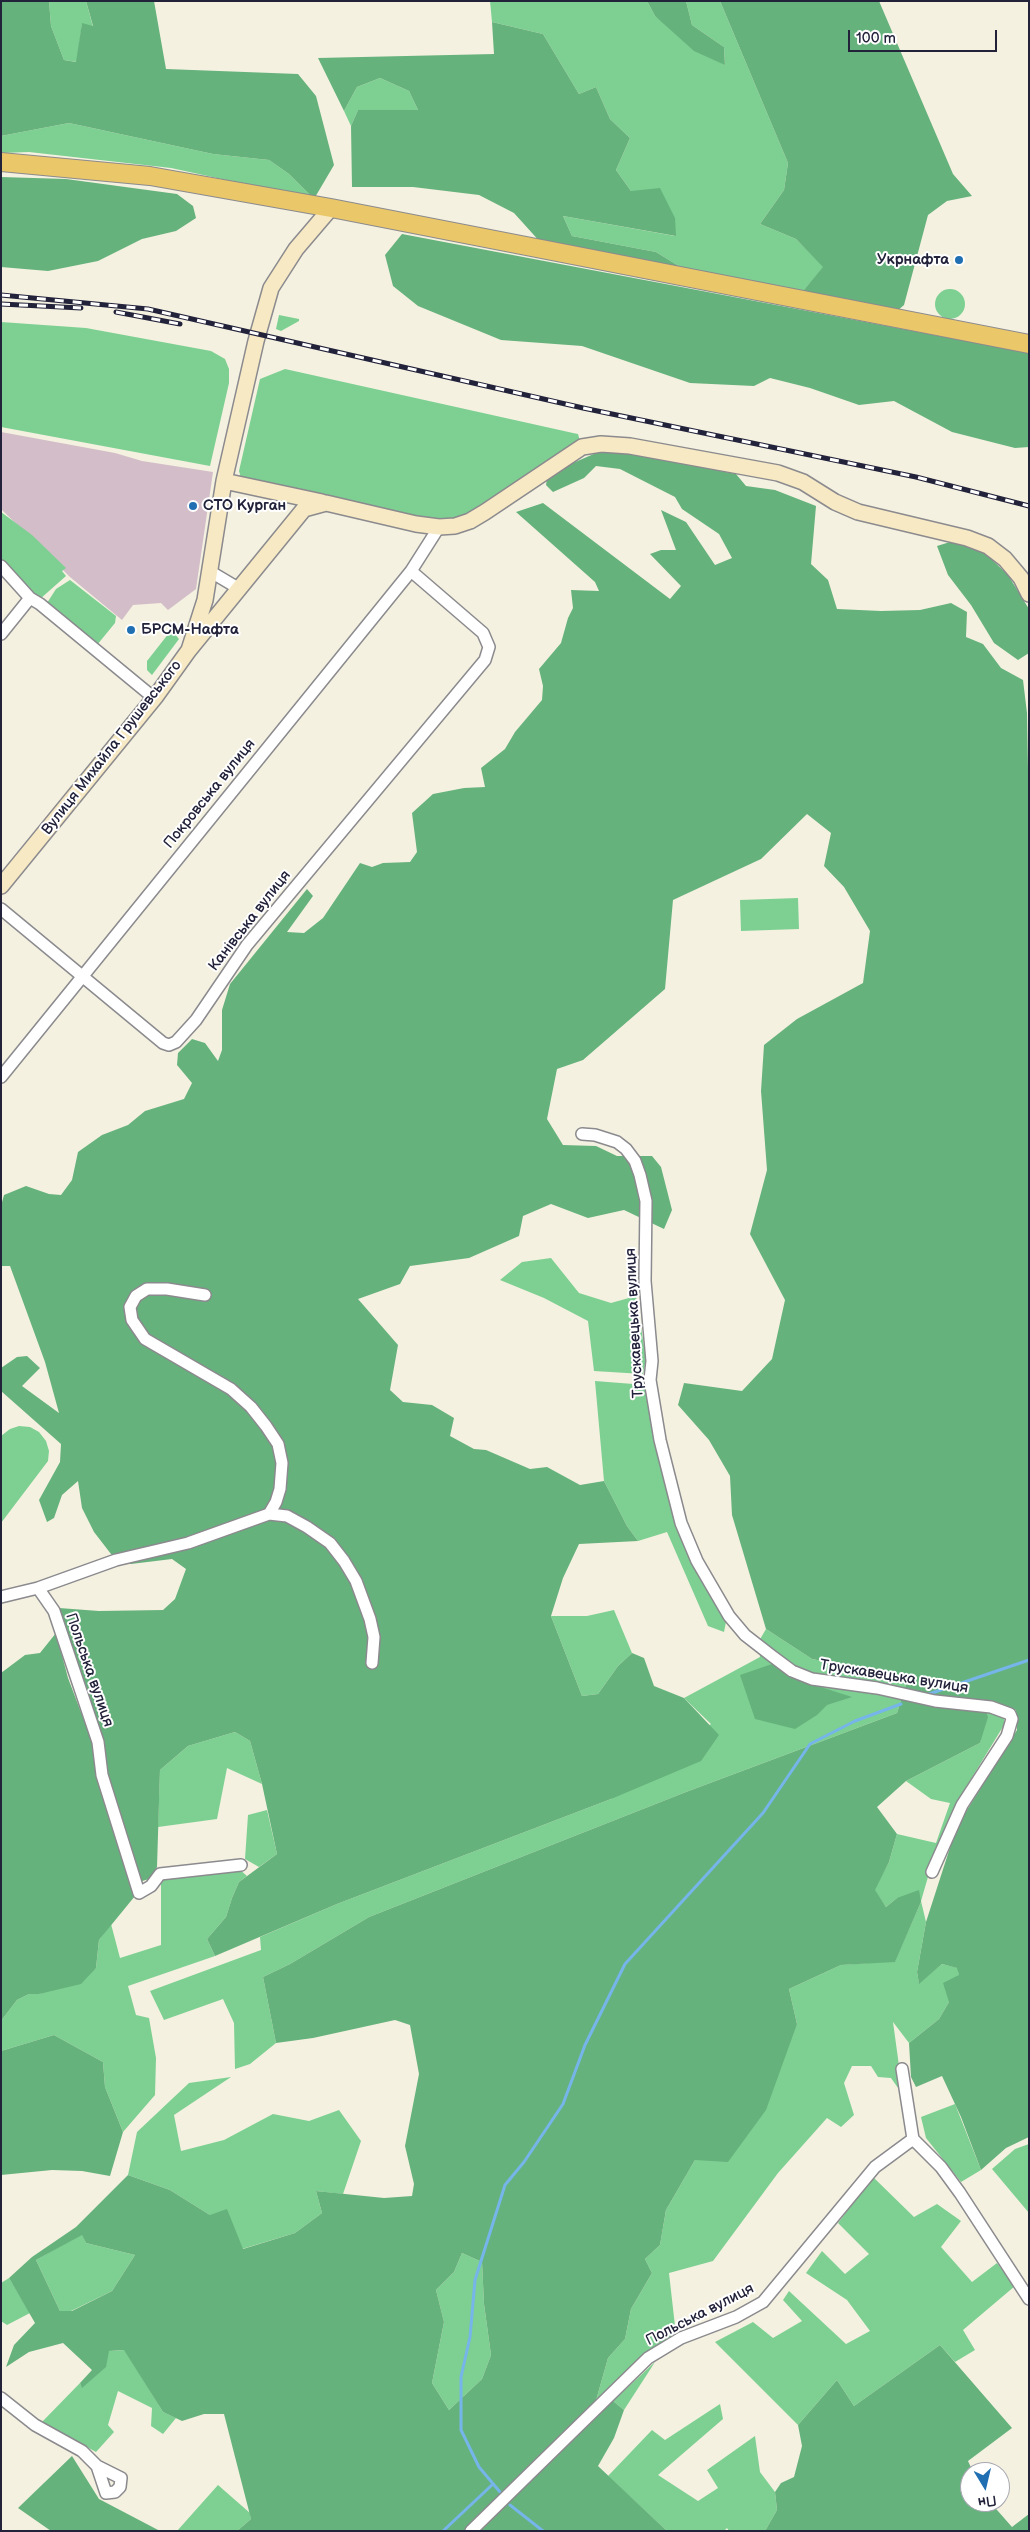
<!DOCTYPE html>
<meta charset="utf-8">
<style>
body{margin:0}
#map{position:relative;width:1030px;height:2532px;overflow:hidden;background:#f4f1e0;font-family:"Balsamiq Sans",sans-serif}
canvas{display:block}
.frame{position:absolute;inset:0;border:2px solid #22223b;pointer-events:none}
.north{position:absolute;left:960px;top:2462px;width:50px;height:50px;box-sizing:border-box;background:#fff;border:1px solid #a7a7b1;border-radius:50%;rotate:171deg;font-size:14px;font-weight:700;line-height:20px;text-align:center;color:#22223b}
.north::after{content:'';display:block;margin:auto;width:18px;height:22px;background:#1f6fb2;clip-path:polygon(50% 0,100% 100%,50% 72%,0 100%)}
.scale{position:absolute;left:848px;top:30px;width:149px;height:22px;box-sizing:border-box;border:2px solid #22223b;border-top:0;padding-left:6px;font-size:15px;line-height:18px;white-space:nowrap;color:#22223b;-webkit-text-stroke:4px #fff;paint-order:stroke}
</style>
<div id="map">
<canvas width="1030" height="2532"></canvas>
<div class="frame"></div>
<div class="north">Пн</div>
<div class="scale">100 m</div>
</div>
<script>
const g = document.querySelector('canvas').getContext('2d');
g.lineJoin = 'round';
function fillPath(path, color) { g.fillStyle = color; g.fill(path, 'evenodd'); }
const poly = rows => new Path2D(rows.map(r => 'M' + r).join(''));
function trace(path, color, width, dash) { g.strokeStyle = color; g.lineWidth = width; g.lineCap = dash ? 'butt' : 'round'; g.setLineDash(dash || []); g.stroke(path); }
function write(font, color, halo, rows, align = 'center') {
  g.font = font + ' "Balsamiq Sans",sans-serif'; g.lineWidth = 4; g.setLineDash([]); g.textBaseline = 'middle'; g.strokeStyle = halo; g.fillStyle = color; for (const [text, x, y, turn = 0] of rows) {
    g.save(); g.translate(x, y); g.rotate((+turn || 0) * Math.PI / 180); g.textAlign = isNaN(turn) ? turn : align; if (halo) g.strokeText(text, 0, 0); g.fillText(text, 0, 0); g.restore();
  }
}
fillPath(poly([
 [1,432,115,453,142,461,213,472,196,589,168,610,161,603,133,605,122,620,70,577,1,509]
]), '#d2bdc8');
fillPath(poly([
 [49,1,86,1,93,27,82,24,77,62,64,60,51,26],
 [490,1,647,1,655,16,725,65,724,47,692,25,686,1,720,1,788,163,784,190,760,224,796,239,824,267,803,291,687,271,656,252,572,236,563,216,675,236,631,191,616,170,630,138,610,119,596,87,579,94,543,34,492,22],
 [380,78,409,91,418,110,358,110,351,126,344,111,357,87],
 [69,123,213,154,269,160,289,174,314,199,171,168,29,152,1,153,1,136],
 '935 304a15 15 0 1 1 30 0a15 15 0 1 1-30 0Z',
 [279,315,299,319,299,321,281,331,276,329],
 [1,322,86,328,211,351,225,359,229,369,229,383,210,466,1,427],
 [285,369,573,433,578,434,580,441,483,508,455,520,427,520,241,478,239,471,260,379],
 [1,512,32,535,66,568,62,571,66,576,40,599,38,599,1,559],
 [70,580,116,616,115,623,97,645,47,603,56,589],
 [169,633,174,633,179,639,152,675,147,670,147,661],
 [798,898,799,929,741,931,740,900],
 [551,1258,579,1293,611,1303,636,1296,646,1359,643,1374,594,1371,588,1321,544,1298,500,1280,522,1262],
 [595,1381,646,1385,657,1446,676,1528,703,1581,727,1617,724,1632,708,1626,667,1532,638,1541,627,1526,604,1481],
 [19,1426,30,1427,39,1432,46,1441,49,1451,48,1461,1,1523,1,1436,10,1429],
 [614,1610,632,1653,618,1666,598,1694,582,1696,551,1616,587,1616],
 [766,1629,812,1659,908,1678,897,1713,686,1792,369,1917,290,1964,263,1977,276,2043,250,2064,235,2069,234,2023,223,1999,164,2020,150,1991,261,1950,260,1937,337,1904,611,1799,711,1724,684,1698,760,1657,759,1641],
 [986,1712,1004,1716,1004,1725,957,1802,930,1870,921,1901,926,1922,917,1972,919,1983,942,1964,958,1968,959,1975,949,2002,939,2019,909,2043,893,2022,903,2095,891,2078,878,2077,871,2066,852,2066,844,2083,854,2115,841,2127,827,2118,778,2173,713,2261,669,2273,676,2335,595,2404,608,2358,625,2339,631,2309,652,2273,645,2259,660,2245,666,2210,695,2160,797,2024,789,1989,841,1965,895,1961,921,1902,897,1898,886,1907,874,1890,889,1862,897,1834,936,1843,950,1803,931,1799,906,1781,980,1743],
 [235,1732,250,1741,262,1784,227,1768,217,1819,158,1827,160,1770,188,1746],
 [267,1810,277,1854,259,1867,245,1859,248,1815],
 [239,1869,247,1876,239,1882,232,1898,226,1917,207,1939,215,1956,128,1986,136,2015,149,2018,156,2058,155,2095,123,2132,105,2087,103,2062,54,2035,1,2051,1,2021,17,2000,29,1994,39,1994,96,1968,99,1940,111,1924,120,1958,161,1945,161,1879],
 [231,2077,174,2115,181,2151,224,2140,273,2114,309,2121,339,2110,361,2141,343,2194,316,2191,322,2213,295,2233,242,2249,210,2215,170,2190,128,2175,137,2132,189,2083],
 [955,2104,981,2170,961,2182,926,2138,921,2117],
 [1029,2144,1029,2213,992,2169,1015,2149],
 [873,2177,914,2217,937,2204,961,2221,941,2247,972,2282,997,2263,1015,2286,963,2330,975,2350,955,2362,940,2345,854,2406,837,2380,798,2425,715,2342,753,2322,773,2338,802,2321,783,2300,789,2291,846,2344,870,2331,847,2300,806,2273,822,2251,845,2274,869,2254,838,2223],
 [82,2234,86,2243,135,2255,112,2291,71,2311,60,2311,36,2260],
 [462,2253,482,2262,484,2304,491,2355,482,2379,449,2410,432,2383,444,2322,436,2290,454,2272],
 [9,2278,30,2313,7,2325,1,2321,1,2283],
 [125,2350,163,2412,176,2418,163,2434,151,2426,152,2408,118,2391,108,2425,114,2432,96,2452,42,2422,80,2383,82,2387,109,2351],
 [655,2362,624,2410,613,2401],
 [720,2404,723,2419,658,2475,698,2501,718,2488,707,2470,755,2436,760,2472,775,2492,777,2510,765,2531,729,2531,727,2528,724,2531,667,2531,608,2476,652,2430,665,2440],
 [218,2485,250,2513,251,2519,237,2531,177,2531]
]), '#7dd092');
fillPath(poly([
 [1,1,49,1,51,26,64,60,76,62,82,23,93,26,86,1,154,1,166,69,298,74,316,96,334,165,314,199,289,174,269,160,213,154,69,123,1,136],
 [647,1,686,1,692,25,724,47,725,65,694,51,655,16],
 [720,1,879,1,953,174,972,196,947,201,928,215,904,305,896,312,803,291,823,267,796,239,760,224,784,190,788,163],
 [492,22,543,34,579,94,596,87,610,119,630,138,616,170,631,191,660,188,675,218,676,236,563,216,572,236,656,252,687,271,542,244,514,213,479,195,413,187,352,187,351,126,358,110,418,110,409,91,380,78,357,87,344,111,318,58,494,54],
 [1,177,66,179,177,194,193,206,196,218,176,231,142,239,98,261,48,271,1,267],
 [402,234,1029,353,1029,447,1015,448,952,432,894,401,859,405,810,388,770,378,754,386,690,383,582,346,501,340,418,306,393,286,385,255],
 [625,452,736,474,746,486,775,490,816,506,811,564,828,580,837,609,881,611,920,610,951,603,967,612,966,637,983,644,1001,668,1023,680,1027,713,1029,823,1029,2137,1006,2148,981,2170,961,2117,942,2076,916,2087,911,2077,909,2043,939,2019,949,2002,943,1983,959,1975,957,1968,942,1964,919,1984,917,1972,926,1922,957,1826,1017,1730,1016,1710,981,1700,988,1717,980,1743,906,1781,877,1807,897,1834,889,1862,875,1890,886,1907,897,1898,919,1890,921,1902,895,1962,841,1965,789,1989,797,2024,766,2110,728,2162,695,2160,666,2210,660,2245,645,2259,652,2273,631,2309,625,2339,608,2358,595,2404,464,2531,237,2531,251,2519,224,2414,204,2414,182,2421,163,2412,124,2350,109,2351,106,2367,82,2388,80,2383,92,2370,63,2343,29,2352,6,2367,14,2345,35,2323,9,2278,32,2257,76,2227,128,2175,170,2190,210,2215,227,2209,243,2249,295,2233,322,2213,316,2191,384,2198,412,2196,414,2184,405,2146,419,2074,410,2025,395,2020,313,2038,276,2043,263,1977,290,1964,369,1917,686,1792,897,1713,908,1678,812,1659,766,1629,732,1515,730,1476,709,1440,678,1405,684,1383,742,1391,772,1359,785,1300,750,1234,767,1170,761,1091,764,1045,797,1019,863,983,870,931,844,887,824,866,831,833,807,814,761,859,673,900,665,989,583,1060,557,1069,547,1119,563,1145,596,1146,617,1156,652,1156,661,1167,672,1210,664,1229,624,1210,588,1218,551,1204,523,1216,519,1236,469,1258,410,1266,400,1284,358,1299,398,1345,390,1390,403,1402,432,1405,454,1418,450,1436,474,1449,486,1450,530,1469,547,1467,580,1485,604,1481,627,1526,638,1541,579,1544,563,1578,551,1616,582,1696,598,1694,618,1666,632,1653,644,1658,654,1686,684,1698,719,1735,701,1761,611,1799,337,1904,215,1956,207,1939,226,1917,232,1898,239,1882,277,1854,262,1784,250,1741,235,1732,188,1746,160,1770,157,1867,149,1879,139,1882,108,1773,100,1732,59,1608,99,1611,163,1610,175,1599,186,1569,172,1559,131,1564,111,1554,94,1532,82,1508,78,1481,62,1495,54,1518,47,1522,39,1500,60,1462,61,1444,1,1391,1,1368,17,1357,27,1356,40,1368,22,1386,59,1413,45,1362,10,1266,1,1266,1,1206,4,1195,26,1186,49,1194,61,1195,72,1180,78,1152,102,1135,128,1125,145,1111,184,1099,192,1083,177,1065,178,1053,192,1039,205,1043,218,1061,222,1050,222,1010,230,984,307,889,313,896,287,932,304,933,323,918,360,863,372,867,383,863,410,862,417,852,412,813,433,794,464,788,485,787,481,768,505,749,515,732,542,700,543,686,539,669,561,643,568,618,573,608,571,590,599,591,595,582,516,512,543,503,670,599,681,586,650,554,661,550,676,550,661,510,686,522,715,565,732,558,719,534,682,509,675,497,620,469,596,466,584,478,553,492,546,485,547,479,573,463,596,453],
 [82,2235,86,2243,135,2255,112,2291,72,2311,60,2311,36,2260],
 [462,2253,482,2262,484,2304,491,2355,482,2379,449,2410,432,2383,444,2322,436,2290,454,2272],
 [950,542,984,552,1008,575,1029,609,1029,653,1018,660,994,643,971,605,948,575,937,546],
 [56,1633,68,1678,93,1744,97,1776,135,1896,99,1940,96,1968,81,1984,39,1994,29,1994,17,2000,1,2021,1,1673,25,1655,40,1653],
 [772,1664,805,1682,852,1697,827,1705,817,1715,795,1729,755,1719,740,1675],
 [54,2035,103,2062,105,2087,123,2132,110,2176,82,2171,52,2170,1,2175,1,2051],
 [940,2345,1012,2428,968,2461,973,2472,970,2472,970,2502,990,2502,1012,2527,1029,2514,1029,2531,765,2531,777,2510,775,2492,781,2483,794,2477,802,2446,798,2425,837,2380,854,2406],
 [613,2401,624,2410,614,2438,598,2466,667,2531,479,2531],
 [72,2456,99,2499,160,2531,51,2531,18,2508]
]), '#66b27c');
trace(poly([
 [929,1694,1029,1660],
 [500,2492,479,2467,461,2430,461,2377,470,2337,475,2280,505,2185,524,2162,563,2104,585,2045,625,1964,763,1813,810,1744,855,1721,901,1704],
 [510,2505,543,2531],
 [443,2531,493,2484]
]), '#75b5e9', 3);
const street = poly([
 [1,566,30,598,40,604,154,698],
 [211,572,238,588],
 [1,634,30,598],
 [1,909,163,1043,169,1045,176,1042,196,1020,247,945,485,660,489,647,483,633,411,571],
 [1,1077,411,571,439,527],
 [582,1134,595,1135,617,1142,626,1149,635,1161,640,1175,646,1201,645,1281,652,1361,650,1380,660,1440,681,1523,697,1561,729,1616,745,1635,772,1656,792,1671,812,1679,877,1688,935,1701,991,1707,1010,1714,1012,1719,1007,1736,962,1805,932,1872],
 [205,1295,167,1289,147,1289,136,1296,130,1307,132,1320,145,1339,231,1389,251,1407,266,1426,278,1444,282,1463,280,1489,276,1502,269,1514],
 [38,1588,54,1611,98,1742,102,1775,139,1893,151,1886,160,1874,241,1865],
 [1,1597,38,1588,116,1560,188,1543,269,1514,287,1516,307,1527,330,1543,344,1561,356,1581,370,1619,374,1637,372,1663],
 [902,2069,913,2139,941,2167,960,2193,1029,2299],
 [1,2398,35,2425,82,2451,97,2466,121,2478,120,2487,115,2492,106,2493,97,2466],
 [471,2531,648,2358,681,2338,736,2317,763,2302,875,2167,913,2139]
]);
const secondary = poly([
 [224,481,322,502],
 [189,650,304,509,326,503,416,524,439,527,455,526,470,521,485,512,582,447,601,444,630,446,778,473,803,482,835,502,858,512,967,538,988,546,1005,559,1021,578,1029,594],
 [1,886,156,696,189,650,205,600,224,481,256,341,271,288,296,249,331,208]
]);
const primary = poly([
 [1,162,150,176,331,208,1029,344]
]);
trace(street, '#8b8a8e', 14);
trace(secondary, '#8b8a8e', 18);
trace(primary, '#8b8a8e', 20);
trace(street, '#fff', 11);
trace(secondary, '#f7e9c3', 15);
trace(primary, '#eac769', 18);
const rail = poly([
 [1,295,148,309,583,408,916,477,1029,506],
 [1,304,81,308],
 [116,312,180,324]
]);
trace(rail, '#22223b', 5);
trace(rail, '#fff', 3, [9]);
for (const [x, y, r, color] of [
 [959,260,5,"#1f6fb2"],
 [193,506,5,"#1f6fb2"],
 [131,630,5,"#1f6fb2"]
]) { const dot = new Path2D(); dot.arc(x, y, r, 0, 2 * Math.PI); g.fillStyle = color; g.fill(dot); trace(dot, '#fff', 2); }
write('bold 15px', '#22223b', '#fff', [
 ["Укрнафта",949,260,"right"],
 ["СТО Курган",203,506],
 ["БРСМ-Нафта",141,630]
], 'left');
write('15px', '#22223b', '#fff', [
 ["Вулиця Михайла Грушевського",112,748,-52],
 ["Покровська вулиця",210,794,-51],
 ["Канівська вулиця",250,921,-52],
 ["Трускавецька вулиця",635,1323,-93],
 ["Польська вулиця",89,1670,71],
 ["Трускавецька вулиця",894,1677,9],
 ["Польська вулиця",700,2315,-27]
]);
</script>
